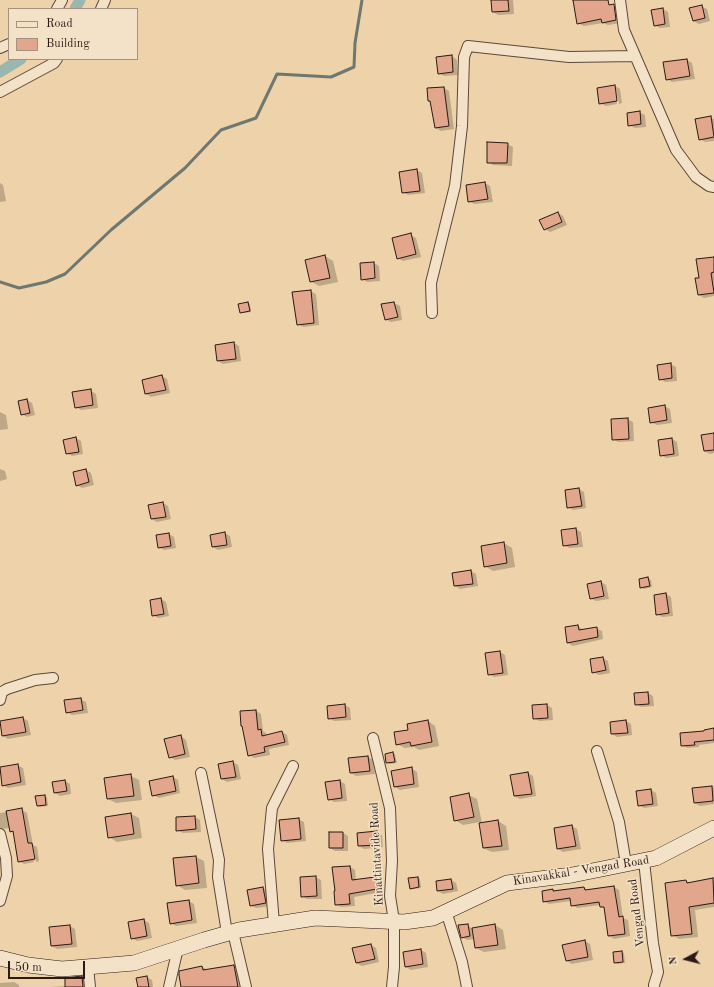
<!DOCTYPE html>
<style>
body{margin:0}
#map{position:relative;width:714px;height:987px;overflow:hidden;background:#eed2aa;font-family:"Old Standard TT",serif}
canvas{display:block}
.legend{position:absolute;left:8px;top:8px;width:130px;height:52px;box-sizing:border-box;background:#f4e2c8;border:1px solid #a49280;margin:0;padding:5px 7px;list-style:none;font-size:12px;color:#2b1a13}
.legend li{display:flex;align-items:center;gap:8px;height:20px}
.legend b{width:20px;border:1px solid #a49280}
.north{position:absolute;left:666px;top:939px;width:40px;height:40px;-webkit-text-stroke:3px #f4e2c8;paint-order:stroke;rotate:263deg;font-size:11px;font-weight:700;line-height:16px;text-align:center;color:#2b1a13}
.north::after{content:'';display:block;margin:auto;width:14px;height:18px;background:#2b1a13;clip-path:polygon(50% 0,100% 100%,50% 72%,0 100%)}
.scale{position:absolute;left:8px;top:961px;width:77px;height:18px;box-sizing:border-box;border:2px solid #2b1a13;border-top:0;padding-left:5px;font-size:12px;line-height:14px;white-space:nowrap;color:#2b1a13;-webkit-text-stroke:3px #f4e2c8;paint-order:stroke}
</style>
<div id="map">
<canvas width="714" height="987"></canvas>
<ul class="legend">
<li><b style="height:5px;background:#f4e2c8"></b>Road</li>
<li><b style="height:11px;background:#e1a68c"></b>Building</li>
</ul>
<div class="north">N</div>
<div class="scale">50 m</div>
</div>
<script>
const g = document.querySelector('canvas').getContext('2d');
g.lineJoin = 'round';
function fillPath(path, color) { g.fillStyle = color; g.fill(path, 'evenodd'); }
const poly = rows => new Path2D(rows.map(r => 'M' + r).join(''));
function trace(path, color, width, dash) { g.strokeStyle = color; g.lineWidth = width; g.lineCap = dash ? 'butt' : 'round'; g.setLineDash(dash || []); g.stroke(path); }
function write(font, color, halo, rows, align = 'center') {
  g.font = font + ' "Old Standard TT",serif'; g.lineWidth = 3; g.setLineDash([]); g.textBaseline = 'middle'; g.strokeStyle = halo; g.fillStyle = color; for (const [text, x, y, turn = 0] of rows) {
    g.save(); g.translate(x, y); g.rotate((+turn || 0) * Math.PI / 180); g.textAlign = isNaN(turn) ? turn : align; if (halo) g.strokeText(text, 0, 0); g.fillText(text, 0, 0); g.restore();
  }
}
fillPath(poly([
 [492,0,513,0,514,14,498,15,493,12],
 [572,0,593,0,594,6,614,5,619,8,621,23,608,25,603,23,584,26,578,23,574,2],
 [701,6,707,9,710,21,699,24,693,21],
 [663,9,668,12,670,27,660,28,654,25],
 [452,56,457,60,458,75,444,76,438,73],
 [687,60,692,63,695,79,672,82,667,79],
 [615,86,620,89,622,103,619,104,616,89,614,89,617,104,606,106,600,103],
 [444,88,449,91,454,129,441,131,436,128,432,102,429,101],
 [639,112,645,115,646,127,635,128,629,125],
 [711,118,714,119,714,141,705,142,700,139],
 [507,144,513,147,512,166,493,165,488,162],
 [417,170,422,173,425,193,408,195,402,192],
 [0,183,3,185,6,201,0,202],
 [485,183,490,186,493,202,474,204,469,201,467,185],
 [558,213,563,216,567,225,550,232,545,229],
 [410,235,416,238,421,257,403,261,398,258],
 [325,256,333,261,338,282,319,286,310,281],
 [714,259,714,296,704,298,699,295,700,278],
 [374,263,379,266,380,281,367,282,362,279],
 [310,291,316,294,319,325,303,327,298,324],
 [248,303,250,304,251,312,243,313,241,312],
 [394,303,400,306,402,320,391,322,385,319,383,305],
 [234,343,239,346,241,361,223,364,218,361],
 [670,364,676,367,677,381,665,382,660,379],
 [162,376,167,379,170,393,151,397,146,394,143,380],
 [91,391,96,394,98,408,81,410,76,407],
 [27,400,32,403,35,415,27,417,22,414],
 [664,406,670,409,672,423,657,425,651,422],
 [0,412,6,415,8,429,0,430],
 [627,419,633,422,634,441,618,442,613,439],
 [714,434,714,453,710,454,704,451],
 [76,438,81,441,83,454,72,456,67,453],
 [672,439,677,442,679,456,666,458,661,455,660,441],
 [0,469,5,471,7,479,0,481],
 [86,470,91,473,94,485,82,488,77,485],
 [579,489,584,492,586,508,573,510,568,507],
 [163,503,168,506,171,519,157,522,152,519],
 [576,529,581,532,583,547,569,548,564,545],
 [225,533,230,536,232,547,218,550,213,547],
 [169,534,174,537,176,548,164,550,159,547],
 [504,543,512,548,515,567,493,571,485,566],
 [471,571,476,574,478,586,460,589,455,586],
 [648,578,651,580,652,587,644,589,641,587],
 [601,582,606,585,609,599,596,601,590,598],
 [666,594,671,597,673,616,662,617,657,614],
 [161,599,166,602,169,616,158,618,153,615,151,601],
 [578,626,583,630,596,628,602,631,603,639,573,646,568,643],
 [500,652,505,655,508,675,494,677,489,674],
 [603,658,608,661,610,673,599,675,593,672],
 [648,693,653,696,654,706,641,707,636,704,635,694],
 [80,699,86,702,88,713,72,715,67,712],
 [345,705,350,708,351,720,334,721,329,718],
 [547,705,552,708,553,720,539,721,534,718,533,706],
 [256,711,261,714,263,731,266,733,266,736,282,732,287,735,289,745,269,749,270,755,254,758,249,755],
 [23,718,28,721,31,735,8,739,3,736],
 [428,721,435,726,439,746,419,750,414,747,405,748,397,744,409,731],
 [626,721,631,724,632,735,617,737,612,734],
 [714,729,714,743,699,745,699,747,687,748,682,745,705,732],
 [181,736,186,740,190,757,175,760,170,757],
 [393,753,395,754,397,763,389,764,387,762],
 [368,757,373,760,375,774,356,776,351,773,349,759],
 [233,762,238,765,241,779,227,782,222,779,219,764],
 [17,765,23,768,26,785,8,788,3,785,0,768],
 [411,768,417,772,419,787,400,790,395,787,393,772],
 [528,773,533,776,536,796,520,799,514,796,512,776],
 [131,776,139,780,142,800,116,803,108,799],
 [173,777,178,780,180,793,159,798,153,795],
 [65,781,70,784,71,794,60,796,55,793],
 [340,781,345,784,347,801,334,802,329,799],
 [711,787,714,788,714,804,700,806,695,803],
 [651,790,656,793,658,806,644,808,639,805],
 [469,795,477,799,482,823,498,821,506,826,509,850,492,852,483,848,480,822,463,825,455,820],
 [44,796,47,797,48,806,40,807,37,806],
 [22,810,27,813,33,845,31,845,34,862,24,864,19,861,14,833,11,831,10,828,0,829,0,813],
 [131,814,139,818,142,838,117,842,109,837],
 [195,817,200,820,201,832,183,833,177,830],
 [298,819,304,822,306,841,287,843,282,840],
 [572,826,577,829,581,849,563,852,558,849,555,828],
 [377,832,382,835,383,847,364,849,359,846],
 [343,833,348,836,348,851,335,851,330,848],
 [33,845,37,847,39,861,36,862],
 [196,857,204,861,207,888,185,890,177,885],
 [350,867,355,870,356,881,375,878,380,881,382,892,354,897,355,906,341,907,335,904,336,892,334,868],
 [315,877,321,880,322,899,307,899,302,896],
 [417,878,420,879,421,888,413,889,411,888],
 [713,879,714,880,714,907,695,910,698,937,679,939,672,935,686,881,690,883],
 [451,880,456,883,458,891,443,894,438,891],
 [614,887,619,890,623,918,628,920,630,936,614,939,609,936,605,909,601,906,600,905,577,908,572,905,571,901,549,904,544,901,553,890,556,892,584,888,588,890],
 [263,888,268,891,271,906,256,908,250,905],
 [189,901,194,904,197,923,176,926,171,923],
 [144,920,149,923,152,938,137,941,132,938],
 [467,925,473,929,495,925,503,930,506,949,484,952,476,948,474,939,467,940,462,937],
 [70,926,75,929,77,947,57,949,52,946,50,928],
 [585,941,590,944,593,960,572,964,567,961],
 [371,945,376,948,379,962,362,966,356,963,354,949],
 [421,950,426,953,428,967,411,970,406,967],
 [622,952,624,953,625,963,617,964,615,962,614,953],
 [234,966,241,970,244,987,182,987,180,972,202,967,208,970],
 [82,977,87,980,89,987,50,987,66,986,66,979],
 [147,977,152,980,153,987,139,987],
 [14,982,19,985,19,987,0,987,0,983]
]), '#0003');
trace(poly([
 [0,282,19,288,46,282,65,274,111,230,185,168,221,130,256,118,277,74,331,77,354,67,355,43,362,0]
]), '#6e7870', 3);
trace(poly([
 [75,9,80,0],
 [0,72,21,59]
]), '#9ab6ae', 11);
const building = poly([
 [491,0,508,0,509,11,492,12,491,0],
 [573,0,608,0,609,5,614,4,616,20,602,23,601,19,577,24,573,0],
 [702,5,705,18,693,21,689,8,702,5],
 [663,8,665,24,654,26,651,10,663,8],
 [452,55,453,72,438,74,436,57,452,55],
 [687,59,690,76,666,80,663,62,687,59],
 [615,85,617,101,599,104,597,88,615,85],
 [444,87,449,126,435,128,430,101,428,101,427,88,444,87],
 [640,111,641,124,628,126,627,113,640,111],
 [711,116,714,137,699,140,695,119,711,116],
 [487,142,508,143,507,163,487,163,487,142],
 [417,169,420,191,402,193,399,172,417,169],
 [485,182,488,199,468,202,466,185,485,182],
 [558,212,562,222,544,230,539,220,558,212],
 [411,233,416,254,397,259,392,238,411,233],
 [325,255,330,278,310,282,305,260,325,255],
 [714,257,714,272,711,273,714,293,698,295,695,278,699,278,696,259,714,257],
 [374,262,375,278,361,280,360,263,374,262],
 [311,290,314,323,297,325,292,292,311,290],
 [248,302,250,311,240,313,238,304,248,302],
 [394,302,398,317,385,320,381,304,394,302],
 [234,342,236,359,217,361,215,345,234,342],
 [671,363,672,378,659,380,657,365,671,363],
 [162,375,166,390,145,394,142,380,162,375],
 [91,389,93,405,75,408,72,392,91,389],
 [27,399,30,413,21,415,18,401,27,399],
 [665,405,667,420,650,423,648,408,665,405],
 [628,418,629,439,612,440,611,419,628,418],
 [714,433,714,450,704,451,701,435,714,433],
 [76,437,79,452,66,454,63,440,76,437],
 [672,438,674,454,660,456,658,440,672,438],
 [86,469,89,482,76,486,73,472,86,469],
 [579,488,582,506,567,508,565,490,579,488],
 [163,502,166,517,151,519,148,505,163,502],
 [576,528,578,544,563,546,561,530,576,528],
 [225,532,227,545,212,547,210,535,225,532],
 [169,533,171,546,158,548,156,535,169,533],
 [504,542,507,563,484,567,481,546,504,542],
 [471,570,473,584,454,586,452,573,471,570],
 [648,577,650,586,640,588,639,579,648,577],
 [601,581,604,596,590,599,587,584,601,581],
 [666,593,669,613,656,615,654,595,666,593],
 [161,598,164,614,152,616,150,600,161,598],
 [578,625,579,630,597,627,598,637,567,643,565,627,578,625],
 [500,651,503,673,488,675,485,653,500,651],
 [603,657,606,670,592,673,590,659,603,657],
 [648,692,649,704,635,705,634,693,648,692],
 [81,698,83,710,66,713,64,700,81,698],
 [345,704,346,717,328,719,327,706,345,704],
 [547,704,548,718,533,719,532,705,547,704],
 [256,710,258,730,261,729,262,736,282,731,285,742,264,747,265,752,248,756,242,726,241,726,240,711,256,710],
 [23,717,26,732,2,736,0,721,23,717],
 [428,720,432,742,411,746,410,742,396,745,394,732,408,730,407,724,428,720],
 [626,720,628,733,611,734,610,722,626,720],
 [714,728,714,740,694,742,695,745,681,746,680,733,704,731,704,730,714,728],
 [181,735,185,754,169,758,164,739,181,735],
 [393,752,395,762,386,763,385,754,393,752],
 [368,756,370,771,350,773,348,758,368,756],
 [233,761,236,777,221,779,218,764,233,761],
 [18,764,21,782,2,786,0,767,18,764],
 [412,767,414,784,394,787,391,771,412,767],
 [528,772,532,794,514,796,510,775,528,772],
 [131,774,134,796,107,799,104,778,131,774],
 [173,776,176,791,152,796,149,781,173,776],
 [65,780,67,791,54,793,52,782,65,780],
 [340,780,342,798,328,800,325,782,340,780],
 [712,786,713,801,694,803,692,788,712,786],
 [651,789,653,804,638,806,636,791,651,789],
 [469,793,474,817,454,821,450,797,469,793],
 [45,795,46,805,37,806,35,796,45,795],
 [22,808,28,843,32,843,35,859,18,862,13,831,10,832,6,811,22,808],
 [131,813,134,834,108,838,105,817,131,813],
 [195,816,196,829,176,831,176,817,195,816],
 [299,818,301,839,281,841,279,820,299,818],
 [498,820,502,846,483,848,479,823,498,820],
 [572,825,576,846,557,849,554,828,572,825],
 [377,831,378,845,358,846,357,833,377,831],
 [329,832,343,832,343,848,329,848,329,832],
 [196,856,199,883,176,886,173,858,196,856],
 [350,866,352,880,375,877,377,889,349,894,350,904,335,905,334,891,335,891,332,867,350,866],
 [316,876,317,896,301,897,300,877,316,876],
 [418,877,419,887,410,889,408,878,418,877],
 [713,878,714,903,689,907,692,934,671,936,665,883,686,880,687,883,713,878],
 [451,879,453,889,437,891,436,881,451,879],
 [614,886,619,917,623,916,625,934,608,936,604,907,600,907,599,902,571,906,570,898,543,902,542,891,553,889,553,891,584,887,585,890,614,886],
 [263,887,266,903,250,906,247,890,263,887],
 [189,900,192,920,170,924,167,903,189,900],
 [144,919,147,936,131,939,128,922,144,919],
 [468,924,470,936,461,938,458,925,468,924],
 [495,924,498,945,475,948,472,928,495,924],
 [70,925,72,944,51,946,49,927,70,925],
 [585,940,588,957,566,961,562,945,585,940],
 [371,944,375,959,356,963,352,948,371,944],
 [421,949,423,964,405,967,403,952,421,949],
 [622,951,623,962,614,963,613,952,622,951],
 [234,965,238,987,181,987,179,975,179,971,202,966,203,970,234,965],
 [82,976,83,987,65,987,65,978,82,976],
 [147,976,149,987,138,987,136,978,147,976]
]);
fillPath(building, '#e1a68c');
trace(building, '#2b1a13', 1);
const street = poly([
 [620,0,624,30,676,150,696,177,709,186,714,187],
 [57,9,62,0],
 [101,9,105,0],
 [0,48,9,44],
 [0,92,54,63,57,59],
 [432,313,431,283,455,186,462,126,464,57,468,46,569,57,635,56],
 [0,700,2,692,7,689,35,680,53,678],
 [373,738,390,808,392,861,390,896,394,921,394,967,392,987],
 [597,751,619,822,626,864],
 [201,773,219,860,218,877,227,933],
 [0,834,6,858,7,876,0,901],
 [644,861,653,943,658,972,654,985],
 [446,911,462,962,467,987],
 [274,924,268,849,272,808,293,766],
 [233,932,246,987],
 [88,967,90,987],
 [169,987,178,948]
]);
const secondary = poly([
 [0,958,28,965,62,969,134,963,204,940,239,930,315,918,404,922,433,918,507,883,572,875,656,858,714,828]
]);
trace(street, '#5c4839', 12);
trace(secondary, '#2b1a13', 16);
trace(street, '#f4e2c8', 10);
trace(secondary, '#f4e2c8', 15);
write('12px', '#2b1a13', '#f4e2c8', [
 ["Kinattintavide Road",377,854,-93],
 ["Kinavakkal - Vengad Road",581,871,-9],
 ["Vengad Road",637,913,-97]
]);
</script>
